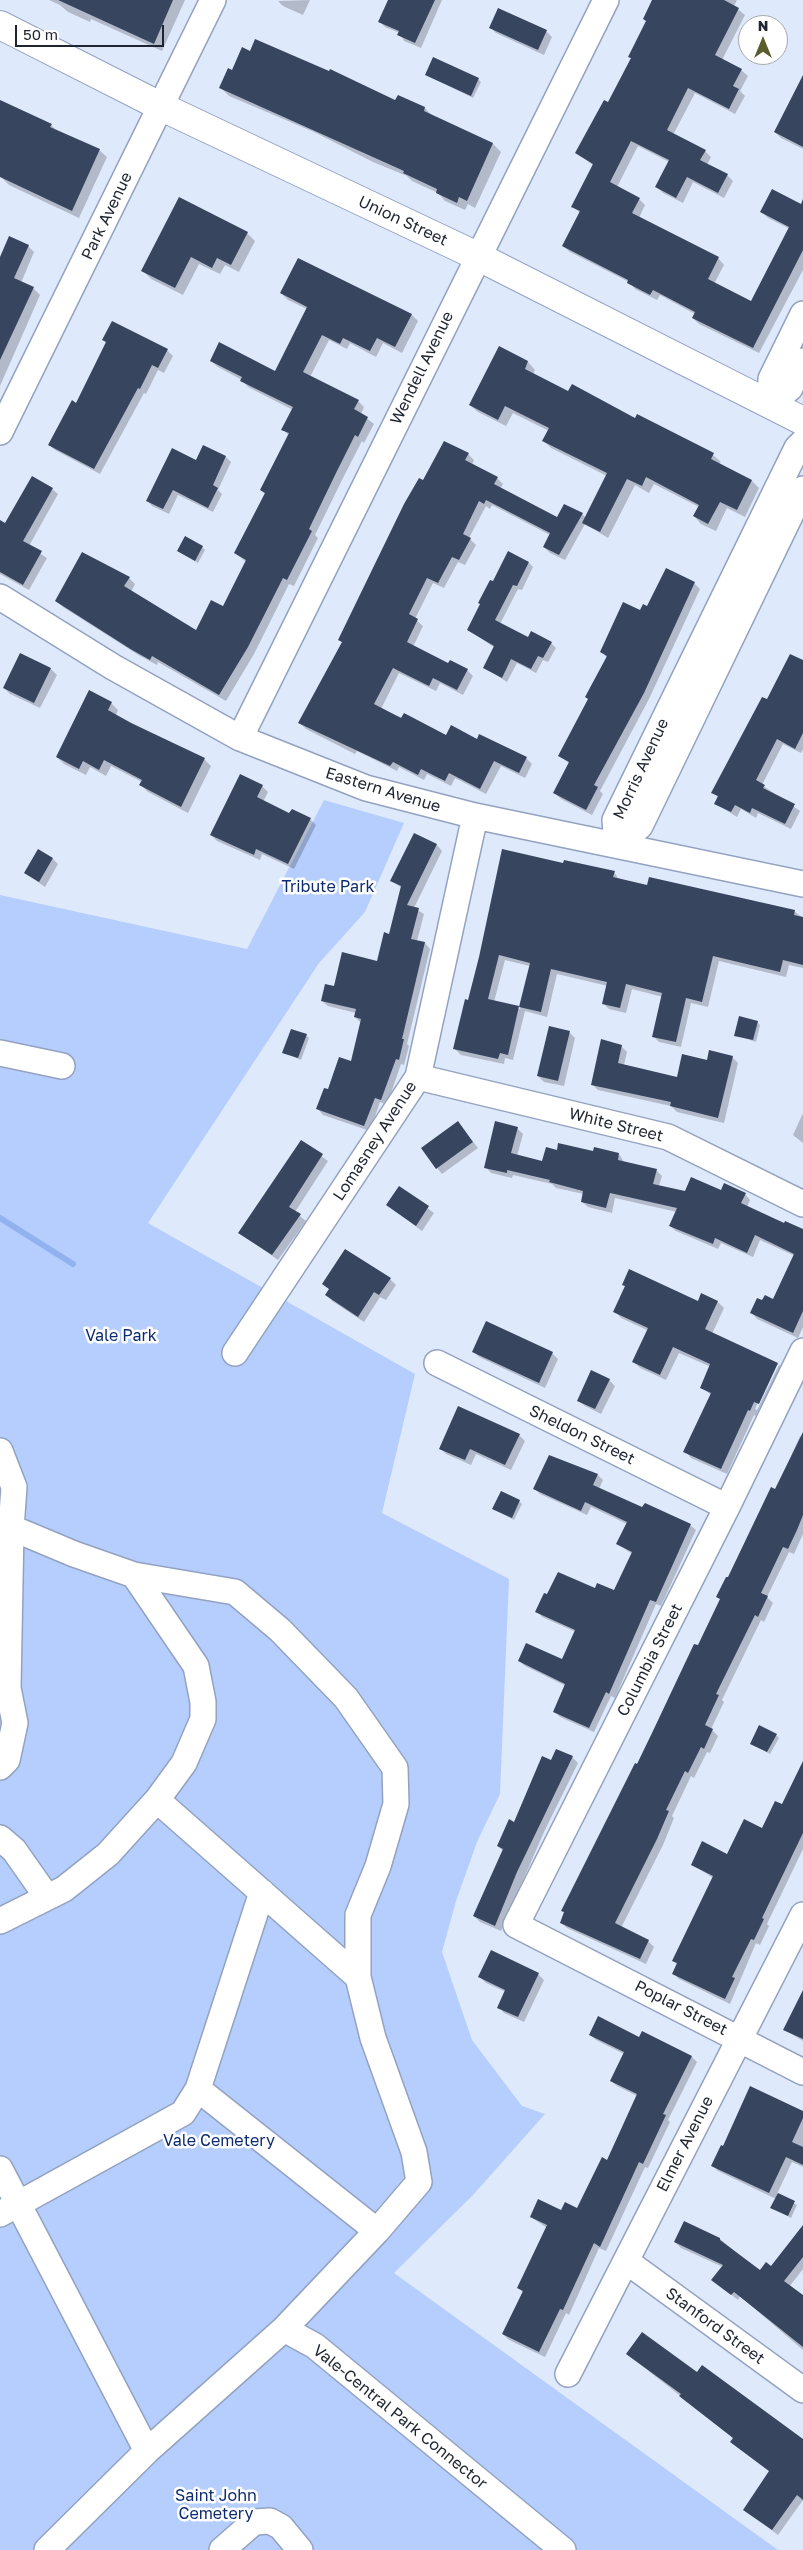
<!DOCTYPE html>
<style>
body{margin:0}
#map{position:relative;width:803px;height:2550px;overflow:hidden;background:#dfe9fc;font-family:"Golos Text",sans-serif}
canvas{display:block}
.north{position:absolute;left:738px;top:15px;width:50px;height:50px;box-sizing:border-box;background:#fff;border:1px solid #a5a8ac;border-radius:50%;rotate:0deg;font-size:14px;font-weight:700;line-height:20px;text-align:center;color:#1f2530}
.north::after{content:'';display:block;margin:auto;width:18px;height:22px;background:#5a5e2c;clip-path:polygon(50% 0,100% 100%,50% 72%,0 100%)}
.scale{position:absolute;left:15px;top:25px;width:149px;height:22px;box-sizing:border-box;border:2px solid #1f2530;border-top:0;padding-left:6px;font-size:15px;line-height:18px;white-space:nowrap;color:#1f2530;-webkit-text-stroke:4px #fff;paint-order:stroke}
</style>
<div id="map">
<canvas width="803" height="2550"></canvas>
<div class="north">N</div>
<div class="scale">50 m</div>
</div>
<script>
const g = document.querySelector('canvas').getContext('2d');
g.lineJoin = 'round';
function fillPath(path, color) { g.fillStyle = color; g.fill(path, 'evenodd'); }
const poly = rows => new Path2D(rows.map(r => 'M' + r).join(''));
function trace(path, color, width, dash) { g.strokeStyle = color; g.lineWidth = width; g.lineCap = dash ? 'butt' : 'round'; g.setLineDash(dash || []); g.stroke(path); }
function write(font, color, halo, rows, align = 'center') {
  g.font = font + ' "Golos Text",sans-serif'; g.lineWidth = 5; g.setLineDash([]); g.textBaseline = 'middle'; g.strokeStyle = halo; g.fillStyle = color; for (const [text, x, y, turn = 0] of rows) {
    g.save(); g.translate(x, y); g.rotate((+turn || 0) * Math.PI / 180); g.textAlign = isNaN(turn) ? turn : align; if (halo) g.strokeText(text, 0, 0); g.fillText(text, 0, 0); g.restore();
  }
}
fillPath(poly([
 [324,800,404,823,365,912,319,963,148,1223,415,1374,382,1513,509,1579,500,1794,477,1842,456,1901,442,1952,472,2040,522,2106,545,2114,473,2195,394,2273,778,2550,0,2550,0,895,247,949]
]), '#b5cefe');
fillPath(poly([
 [49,0,185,0,162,51,91,19,90,22,68,12,60,5],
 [310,0,303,15,283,6,278,1],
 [390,0,442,0,421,48,404,41,400,33,385,27,379,21],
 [656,0,737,0,734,6,745,15,722,60,741,70,748,76,740,91,745,96,735,114,695,93,673,135,705,151,711,157,707,165,727,175,733,181,724,198,693,182,683,203,663,193,657,187,669,162,638,146,617,187,639,199,645,205,639,218,718,258,724,265,714,284,752,303,790,229,768,218,762,212,803,207,803,270,759,353,699,324,693,318,695,314,660,295,657,300,635,289,629,282,570,252,563,246,580,213,573,206,594,166,577,153,609,104,632,59,629,57],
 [490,27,546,31,552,37,544,55,496,33],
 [426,75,478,79,481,82,473,98],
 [221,88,396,102,425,108,432,116,493,144,501,152,475,208,468,204,465,210,445,201,438,193,412,181,407,176,373,162,314,132,229,96],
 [0,100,51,125,58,132,99,150,107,157,79,218,9,185,1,177],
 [803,100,803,149,781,138,775,132],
 [247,233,255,241,239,272,225,265,220,274,199,264,183,295,151,279,143,271],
 [28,246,34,252,21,283,33,288,40,295,0,386,0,260],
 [299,259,412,315,418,321,402,353,383,343,376,357,350,343,347,349,329,340,310,377,358,401,364,407,361,414,374,424,364,443,362,441,342,480,315,535,318,538,294,586,289,584,254,654,226,701,158,662,157,665,140,656,63,607,56,601,129,578,135,584,131,592,196,632,223,608,246,562,235,553,265,494,261,490,289,436,283,429,293,410,248,387,242,380,218,367,211,361,276,373,307,309,288,300,281,293],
 [104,340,167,350,173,356,164,373,158,370,146,394,144,393,100,474,55,450,49,445,77,404,107,343],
 [500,348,528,362,535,370,533,374,569,392,635,420,637,416,713,455,721,462,719,464,752,481,759,488,745,517,727,508,716,531,701,524,694,516,699,507,654,484,649,493,635,485,608,538,585,524,565,560,550,553,544,547,550,535,492,505,490,509,486,506,469,538,476,545,465,565,458,562,444,588,433,583,415,619,423,626,413,647,449,665,467,670,473,676,463,695,440,683,436,691,399,673,381,709,446,736,478,740,480,736,526,758,532,764,525,778,501,766,486,794,455,778,451,786,427,774,424,780,399,767,397,771,357,751,355,754,306,729,300,723,343,643,340,640,424,482,468,454,474,460,472,465,497,478,503,484,500,489,558,519,582,514,586,518,607,476,551,448,544,441,549,431,513,413,506,426,478,412,470,405],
 [204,447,226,457,231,462,218,490,222,494,213,512,178,495,169,514,152,506,147,500,197,461],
 [52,489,58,494,29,546,47,558,29,590,0,574,0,523,5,525],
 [202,547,205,550,198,563,178,551],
 [529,563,533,567,522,590,518,589,500,624,528,638,551,643,556,648,548,662,543,660,536,673,517,663,507,682,484,667,495,648,469,630,493,583],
 [694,583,700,589,649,699,600,791,603,794,592,815,561,799,555,793,570,764,560,756,590,700,607,658,602,652,640,612],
 [21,655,51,669,57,675,40,708,10,694,4,688],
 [803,662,803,749,801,753,783,744,762,785,800,811,791,829,758,813,756,818,741,809,737,817,716,804,719,798,713,792,767,701],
 [111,703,118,710,116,715,204,759,211,766,188,813,148,792,141,785,142,782,111,766,106,776,90,767,86,775,64,764,57,757],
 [262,786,268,792,263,802,290,815,310,819,316,825,294,869,262,854,260,860,217,841,211,835],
 [414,835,437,845,442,851,414,908,424,914,417,941,425,943,430,949,407,1044,409,1046,404,1065,401,1064,387,1105,380,1102,370,1131,323,1115,318,1109,329,1091,352,1063,361,1023,355,1017,356,1013,328,1006,322,1001,335,988,378,962,390,935,402,888,392,881],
 [53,859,58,864,45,887,25,873],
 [564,865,614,872,619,880,648,886,794,911,803,918,803,968,789,965,786,977,719,961,708,1007,691,1003,681,1047,659,1042,653,1036,663,997,632,989,626,1013,609,1009,604,1004,608,986,557,974,547,1017,525,1011,513,1060,505,1058,504,1064,461,1055,455,1049,481,957],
 [505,960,530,966,520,1009,494,1002],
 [757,1022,760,1025,756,1042,736,1035],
 [569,1032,575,1038,564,1086,544,1082,538,1076],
 [306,1035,309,1038,301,1060,284,1053],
 [621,1046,627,1052,624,1065,678,1078,708,1061,732,1057,738,1063,724,1123,677,1112,671,1106,598,1090,592,1084],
 [803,1113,803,1143,793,1135],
 [458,1123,478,1148,442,1174,437,1168],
 [517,1128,523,1134,517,1156,543,1163,558,1151,619,1154,624,1162,656,1170,662,1176,659,1186,686,1192,745,1194,750,1200,747,1207,803,1231,803,1327,798,1338,757,1319,752,1313,774,1301,795,1256,760,1240,753,1257,721,1243,718,1249,676,1231,670,1226,677,1212,615,1198,612,1213,588,1207,582,1202,584,1194,556,1188,552,1184,513,1175,512,1178,491,1173,486,1167],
 [301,1141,328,1161,295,1212,306,1221,278,1260,240,1233],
 [400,1188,434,1213,422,1231,387,1205],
 [390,1279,396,1285,386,1300,380,1297,364,1322,332,1301,327,1295,330,1290,323,1284],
 [623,1285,698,1302,702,1295,718,1302,724,1308,712,1334,779,1365,776,1365,755,1409,757,1410,779,1365,784,1370,765,1409,760,1407,756,1416,754,1415,727,1474,691,1458,685,1451,711,1395,701,1387,711,1367,679,1353,666,1380,640,1368,634,1362,649,1331,621,1318,615,1311,626,1287],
 [473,1351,552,1353,558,1359,545,1388,479,1357],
 [609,1380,615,1386,601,1414,585,1406,579,1401],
 [519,1435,525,1441,511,1470,476,1454,471,1465,446,1454,440,1448],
 [800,1436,803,1437,803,1534,794,1554,789,1552,767,1597,773,1603,764,1622,761,1620,722,1700,724,1702,711,1729,718,1736,710,1753,707,1752,694,1778,691,1776,672,1816,674,1818,663,1845,621,1928,648,1941,654,1947,646,1964,567,1928,561,1922,565,1913,562,1910,698,1647,721,1600,718,1597,776,1490],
 [598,1475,603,1480,599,1489,643,1509,690,1525,696,1530,661,1606,656,1604,615,1698,611,1696,594,1732,560,1717,554,1711,566,1686,525,1666,519,1661,563,1661,576,1632,542,1617,537,1611,595,1590,615,1592,632,1554,618,1544,627,1524,591,1507,587,1515,540,1494,535,1489],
 [519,1501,522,1504,514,1520,493,1509],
 [776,1735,779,1738,770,1754,751,1744],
 [572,1757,578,1763,544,1832,501,1931,480,1922,474,1916,503,1851,498,1846,515,1824,551,1762],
 [803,1771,803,1849,767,1924,769,1926,760,1945,756,1943,730,2004,679,1979,673,1973,678,1965,673,1961,713,1878,692,1864,728,1855,763,1830,783,1806],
 [538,1974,544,1980,524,2022,504,2013,499,2007,506,1992,486,1983,480,1977],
 [803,1992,803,2041,785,2030],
 [590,2035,640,2038,692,2057,697,2062,668,2120,670,2122,648,2168,645,2167,606,2251,599,2248,569,2315,566,2313,545,2357,509,2340,503,2334,523,2293,519,2288,547,2228,531,2217,578,2209,608,2161,637,2096,617,2086,611,2081,624,2054,596,2040],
 [803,2113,803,2167,792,2162,777,2194,797,2205,791,2218,772,2208,776,2199,718,2171,712,2165],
 [803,2237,803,2269,789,2287,803,2296,803,2350,740,2296,738,2300,713,2280,723,2267,681,2248,675,2242,720,2239,760,2272,771,2267],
 [627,2354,697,2374,803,2440,803,2500,778,2535,745,2510,770,2472,737,2447,731,2442,734,2438]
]), '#0003');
trace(poly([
 [0,1218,73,1264]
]), '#91b1ef', 6);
fillPath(poly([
 [58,0,173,0,154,44],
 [388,0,435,0,415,43,397,35,399,31,378,22],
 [652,0,724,0,739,8,715,55,742,69,733,86,739,89,729,109,688,88,667,130,706,150,700,160,728,174,718,193,687,177,676,198,655,187,669,160,631,141,610,182,640,198,632,213,719,257,708,279,751,301,789,227,760,212,772,189,801,204,803,199,803,250,753,348,692,318,695,312,653,290,650,295,627,283,628,280,562,246,580,211,571,207,593,164,575,153,604,100,608,102,631,58,628,57,646,21,643,19],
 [498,8,547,30,538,50,489,28],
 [255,39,329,71,330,69,395,100,398,95,425,107,424,111,493,143,467,201,459,197,457,203,436,193,437,189,403,173,404,171,219,88,228,68,232,70,242,47,250,51],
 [433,57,479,78,471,96,425,75],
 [803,75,803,147,774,132],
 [0,100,52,124,50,127,100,149,72,211,0,177],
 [179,197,248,232,231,265,217,258,212,268,191,257,175,288,141,271],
 [9,236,29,245,14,278,34,287,0,360,0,257],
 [298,258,412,314,395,347,377,338,370,351,343,338,340,344,322,335,303,372,359,400,354,409,368,417,358,437,355,435,336,473,309,529,312,531,287,580,283,578,248,647,219,695,152,656,150,660,132,650,55,601,82,552,130,577,124,586,196,630,211,600,223,606,246,560,234,553,265,493,260,490,289,433,281,430,293,407,240,381,242,377,210,361,219,342,275,371,307,307,280,293],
 [112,321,168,349,158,368,152,365,140,389,138,388,94,469,48,445,72,400,76,403,106,342,102,340],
 [499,346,528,361,525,369,568,391,572,384,635,418,637,414,714,453,711,459,752,480,737,510,720,502,708,524,693,516,699,505,646,477,642,486,627,479,600,532,582,523,607,473,542,441,549,428,505,406,498,420,469,405],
 [444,441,469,453,465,460,498,477,494,484,557,517,564,504,583,513,559,555,543,547,550,533,486,500,484,504,479,501,463,534,471,538,459,560,452,557,438,583,427,578,409,614,418,619,407,642,448,663,450,660,468,669,457,690,433,678,429,686,393,668,374,704,401,718,404,713,446,735,451,725,477,739,479,734,527,757,519,773,494,761,480,789,449,773,445,781,421,769,418,775,393,762,390,766,298,723,342,642,338,640,404,504,419,478,423,480],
 [203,445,226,456,213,485,218,488,208,508,173,490,163,509,146,501,172,448,196,460],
 [32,476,53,488,23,541,42,551,23,585,0,572,0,520,5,523],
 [185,536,203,546,195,561,177,551],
 [508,551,529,562,517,586,513,585,495,620,528,637,531,631,552,642,543,658,538,656,531,669,511,659,502,678,483,668,494,646,467,630,480,604,478,603,490,580,493,581],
 [666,568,695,582,644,693,594,785,598,787,586,810,553,793,569,762,558,756,588,699,585,697,607,656,600,652,623,602,640,610,643,604,647,606],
 [20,653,51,668,34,703,3,688],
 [790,654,803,660,803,733,795,749,777,739,756,780,765,785,763,788,795,804,785,824,752,808,750,813,735,805,731,812,714,804,718,796,711,793,762,697,767,699],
 [89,690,112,702,108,710,131,723,205,758,181,807,139,785,142,780,104,760,99,770,83,761,79,769,56,757],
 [240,774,263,785,257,797,289,813,292,809,311,818,288,864,256,849,254,855,210,835],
 [414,833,437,844,407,905,419,908,411,939,425,942,402,1039,404,1039,399,1060,396,1059,381,1100,375,1098,364,1126,316,1109,324,1088,328,1089,339,1057,351,1061,361,1019,354,1017,356,1009,321,1001,325,984,334,986,342,952,377,961,384,932,389,934,401,886,390,881],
 [38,849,53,858,39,882,24,873],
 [502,849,563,863,564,860,615,871,613,877,647,885,649,877,795,910,794,915,803,917,803,965,783,960,780,972,713,956,702,1002,686,998,676,1042,652,1037,662,993,626,984,620,1008,602,1004,607,982,551,969,541,1012,519,1007,530,963,499,955,488,999,519,1006,508,1055,500,1053,498,1059,453,1049,465,999,468,1000,479,957],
 [739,1016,758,1021,753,1040,734,1036],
 [549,1026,570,1031,558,1081,537,1076],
 [291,1029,307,1034,298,1058,282,1053],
 [601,1039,622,1045,618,1063,677,1077,682,1054,707,1060,709,1050,733,1056,718,1118,670,1106,671,1102,591,1085],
 [458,1121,473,1142,436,1169,421,1148],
 [495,1121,518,1127,511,1153,542,1161,546,1147,557,1150,558,1143,593,1151,594,1147,619,1153,618,1160,657,1169,653,1184,685,1191,691,1177,721,1190,724,1183,746,1193,741,1203,784,1223,785,1221,803,1229,803,1311,793,1333,750,1313,757,1298,762,1300,765,1295,773,1299,794,1254,755,1235,747,1253,715,1238,713,1244,669,1226,677,1208,610,1193,606,1208,581,1202,583,1191,549,1182,550,1180,507,1170,507,1173,484,1168],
 [301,1140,323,1154,289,1207,301,1214,272,1255,238,1233],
 [399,1186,429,1206,416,1226,386,1205],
 [345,1249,391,1278,379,1295,374,1292,358,1317,325,1295,329,1289,322,1284],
 [629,1269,698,1301,701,1293,718,1301,705,1329,778,1363,759,1404,754,1402,750,1411,748,1410,721,1469,683,1452,711,1393,700,1388,710,1364,673,1347,660,1375,632,1362,648,1328,613,1312,625,1286,622,1285],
 [486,1321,553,1352,539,1383,472,1352],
 [591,1370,610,1379,595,1409,577,1401],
 [458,1406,520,1434,505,1465,470,1449,465,1460,439,1449],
 [803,1432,803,1515,797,1530,788,1549,783,1547,761,1593,768,1596,758,1617,755,1615,716,1694,719,1695,705,1725,713,1729,704,1749,701,1747,688,1773,685,1771,666,1810,669,1811,657,1839,615,1923,649,1940,640,1959,560,1923,564,1912,561,1911,635,1763,637,1764,652,1733,694,1644,698,1645,720,1599,716,1597,726,1577,728,1577,771,1487,775,1489],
 [549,1455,598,1474,593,1485,642,1507,645,1503,691,1524,656,1602,650,1600,609,1694,606,1692,589,1728,553,1712,565,1684,518,1661,526,1643,562,1659,575,1630,535,1612,544,1593,547,1594,558,1572,595,1588,597,1583,614,1590,632,1552,616,1544,627,1522,585,1502,581,1511,533,1489],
 [501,1491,520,1500,512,1518,492,1509],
 [759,1725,777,1734,767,1752,750,1744],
 [556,1749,573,1756,517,1872,495,1926,473,1916,503,1849,497,1846,509,1819,514,1822,542,1756,551,1760],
 [803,1761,803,1833,762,1918,764,1919,754,1940,751,1939,732,1977,735,1978,725,1999,672,1974,677,1963,672,1961,713,1876,691,1865,702,1841,727,1854,744,1819,762,1828,775,1801,782,1804],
 [491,1950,539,1973,518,2017,497,2008,505,1990,478,1977],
 [803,1990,803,2039,783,2030],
 [598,2016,639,2037,642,2031,692,2056,663,2114,666,2115,643,2164,639,2162,600,2247,594,2243,563,2310,560,2309,539,2352,502,2334,523,2291,517,2288,547,2225,530,2217,538,2199,561,2210,565,2202,577,2208,602,2157,607,2160,637,2094,610,2081,624,2052,589,2035],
 [750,2086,803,2111,803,2118,792,2142,803,2147,803,2165,786,2157,769,2193,711,2166,721,2145,723,2146],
 [778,2193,795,2201,788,2216,770,2208],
 [684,2221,720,2238,720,2240,760,2270,766,2262,771,2266,803,2225,803,2257,784,2281,803,2295,803,2347,734,2292,731,2295,711,2280,723,2265,674,2242],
 [642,2332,697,2372,702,2365,803,2439,803,2500,797,2495,772,2530,743,2510,769,2471,730,2442,733,2438,679,2396,681,2394,626,2354]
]), '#38455f');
const minor = poly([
 [770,405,771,379,803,314],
 [770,405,790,388,803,361],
 [0,432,213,0],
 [0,597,113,667,240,738,366,788,475,816,803,884],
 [240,738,606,0],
 [617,845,615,820,797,448,803,442],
 [617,845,640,826,803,489],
 [0,1053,62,1066],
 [418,1077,668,1137,803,1204],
 [803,1351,727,1507,516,1925,803,2072],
 [235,1353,418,1077,475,816],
 [437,1363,727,1507],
 [0,1451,14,1487,11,1528,8,1688,15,1723,7,1760,0,1767],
 [0,1523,74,1554,134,1575,235,1592,280,1630,346,1698,395,1768,396,1804,378,1866,358,1915,358,1977,373,2038,414,2152,419,2182,377,2231,284,2329,147,2451,47,2550],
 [157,1800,358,1977],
 [0,1838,14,1850,47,1897],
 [0,1921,64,1889,108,1854,157,1800,184,1763,203,1719,203,1702,196,1666,134,1575],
 [198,2089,377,2231],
 [0,2169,147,2451],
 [0,2214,183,2113,198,2089,262,1892],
 [626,2261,803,2390],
 [284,2329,315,2346,563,2550],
 [568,2374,803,1915],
 [222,2550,254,2522,270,2521,281,2527,300,2550]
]);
const major = poly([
 [0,25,162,107,477,256,803,421]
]);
trace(minor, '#93a2c0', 28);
trace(major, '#93a2c0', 30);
trace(minor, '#fff', 25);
trace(major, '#fff', 28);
write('16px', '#1f2530', '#fff', [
 ["Park Avenue",107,216,-64],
 ["Union Street",403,221,25],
 ["Wendell Avenue",422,368,-64],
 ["Morris Avenue",641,769,-65],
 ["Eastern Avenue",383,790,17],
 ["White Street",616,1125,14],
 ["Lomasney Avenue",375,1141,-57],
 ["Sheldon Street",582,1435,26],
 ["Columbia Street",650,1660,-63],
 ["Poplar Street",681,2008,27],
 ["Elmer Avenue",685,2144,-63],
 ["Stanford Street",715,2326,36],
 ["Vale-Central Park Connector",400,2417,39]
]);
write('16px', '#0d2b71', '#fff', [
 ["Tribute Park",328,887],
 ["Vale Park",121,1336],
 ["Vale Cemetery",219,2141],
 ["Saint John",216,2496],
 ["Cemetery",216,2514]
]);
</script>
